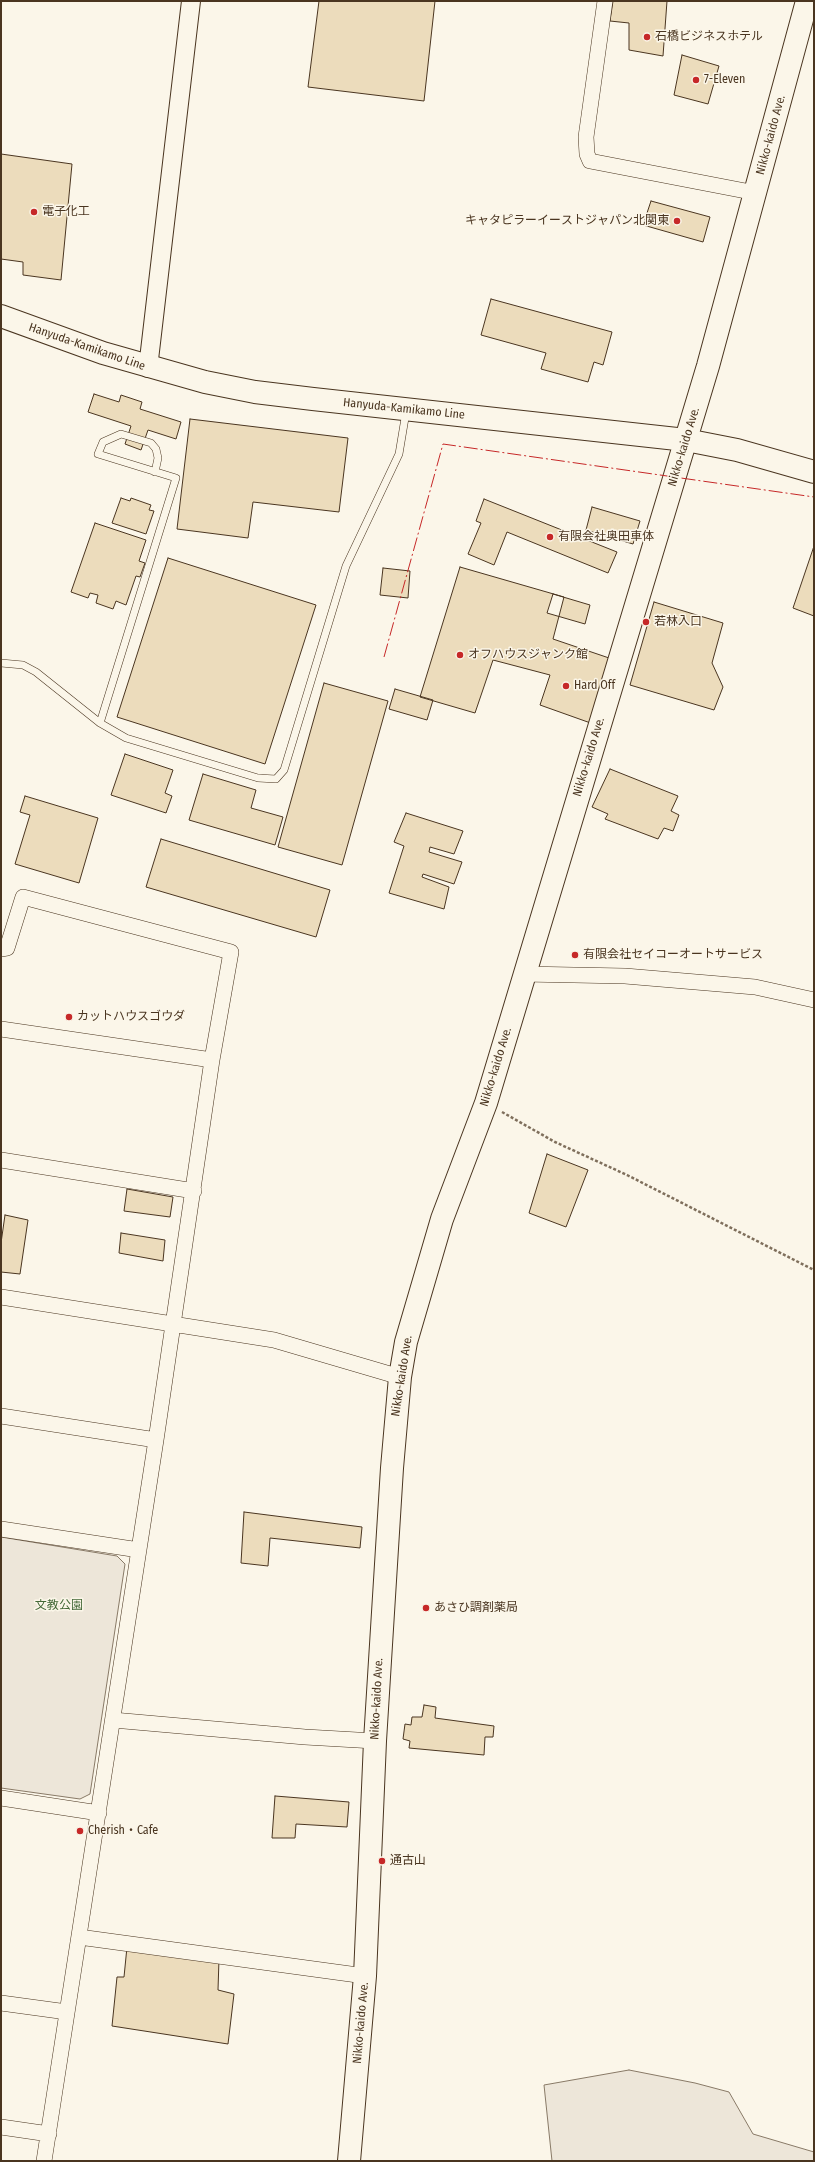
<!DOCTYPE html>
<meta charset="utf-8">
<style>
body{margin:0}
#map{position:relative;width:815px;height:2162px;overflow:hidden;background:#fbf6e9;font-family:"Fira Sans Condensed",sans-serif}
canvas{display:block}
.frame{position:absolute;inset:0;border:2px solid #4a3520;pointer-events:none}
</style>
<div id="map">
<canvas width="815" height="2162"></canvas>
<div class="frame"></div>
</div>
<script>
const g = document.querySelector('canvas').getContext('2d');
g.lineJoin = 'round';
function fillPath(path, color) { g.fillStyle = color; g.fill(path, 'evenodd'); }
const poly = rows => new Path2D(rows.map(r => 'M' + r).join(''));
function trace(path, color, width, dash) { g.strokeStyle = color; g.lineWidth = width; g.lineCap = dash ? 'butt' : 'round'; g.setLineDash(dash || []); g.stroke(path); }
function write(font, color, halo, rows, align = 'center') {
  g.font = font + ' "Fira Sans Condensed","Noto Sans JP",sans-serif'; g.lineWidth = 3; g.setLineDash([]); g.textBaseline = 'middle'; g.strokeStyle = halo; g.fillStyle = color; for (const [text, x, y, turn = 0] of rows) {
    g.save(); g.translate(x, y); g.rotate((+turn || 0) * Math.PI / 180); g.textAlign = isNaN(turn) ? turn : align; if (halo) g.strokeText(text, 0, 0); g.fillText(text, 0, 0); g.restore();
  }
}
const green = poly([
 [1,1537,117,1556,125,1564,90,1794,80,1799,1,1788,1,1537],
 [629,2070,695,2083,729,2092,753,2134,814,2152,814,2161,552,2161,544,2085,629,2070]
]);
fillPath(green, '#ede6d9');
trace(green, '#887966', 1);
const building = poly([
 [319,1,435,1,424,101,308,87,319,1],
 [613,1,667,1,663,56,629,50,629,23,610,21,613,1],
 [682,55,719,66,708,104,674,95,682,55],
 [1,154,72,164,61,280,23,275,23,262,1,259,1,154],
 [651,201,710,217,703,242,643,225,651,201],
 [491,299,612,332,603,365,594,362,588,382,541,369,546,353,481,335,491,299],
 [94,394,119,402,121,395,142,402,140,409,181,422,176,439,148,430,141,450,125,444,131,426,88,412,94,394],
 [190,419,348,438,339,512,253,502,248,538,177,529,190,419],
 [121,498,130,501,131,498,151,505,149,510,154,511,146,534,112,523,121,498],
 [484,499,617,552,608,573,507,532,494,565,468,554,481,523,476,521,484,499],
 [592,507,640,521,633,544,586,530,592,507],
 [95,523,146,540,139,561,145,563,140,577,136,576,126,605,116,601,113,609,96,603,98,595,90,593,88,598,71,592,95,523],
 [813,549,814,550,814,616,793,608,813,549],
 [168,558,316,605,265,764,117,717,168,558],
 [460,567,564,597,553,639,615,660,599,726,540,705,550,675,493,660,475,713,420,697,460,567],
 [383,568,410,571,408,598,380,595,383,568],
 [553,594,590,605,585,624,547,613,553,594],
 [654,602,723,623,712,663,723,687,714,710,630,685,654,602],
 [324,683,388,701,342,865,278,847,324,683],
 [395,689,433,700,427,720,389,709,395,689],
 [125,754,173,770,165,793,172,796,166,813,111,795,125,754],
 [610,769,678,796,671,811,679,815,673,831,664,828,658,839,605,819,608,814,592,807,610,769],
 [203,774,256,790,251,808,283,817,275,845,189,820,203,774],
 [25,796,98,818,79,883,15,864,30,815,20,812,25,796],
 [406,813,463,831,454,854,430,847,429,852,462,862,454,884,423,874,422,877,449,887,444,909,389,893,404,846,394,842,406,813],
 [161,839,330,890,316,937,146,887,161,839],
 [547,1154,588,1170,566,1227,529,1213,547,1154],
 [127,1189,173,1197,170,1217,124,1211,127,1189],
 [5,1215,28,1220,20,1274,1,1272,1,1243,5,1215],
 [121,1233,165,1240,163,1261,119,1253,121,1233],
 [244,1512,362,1527,360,1548,270,1538,268,1566,241,1563,244,1512],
 [424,1705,436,1707,435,1718,494,1726,493,1737,485,1737,484,1755,409,1748,410,1741,403,1739,405,1724,411,1725,412,1717,422,1717,424,1705],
 [275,1796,349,1802,347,1827,296,1824,295,1838,272,1838,275,1796],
 [127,1947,219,1959,218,1990,234,1994,228,2044,112,2026,117,1977,124,1977,127,1947]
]);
fillPath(building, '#ecdcbc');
trace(building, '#4a3520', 1);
const service = poly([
 [1,663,23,665,36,672,100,723,126,738,258,778,276,779,284,770,346,566,399,454,406,412],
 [100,723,176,478,98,454,103,442,121,434,151,443,156,449,158,458,155,472]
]);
const minor = poly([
 [605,1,586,137,587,154,590,161,756,193],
 [1,949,7,948,23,897,231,952,212,1060,156,1440,44,2161],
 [523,974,625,976,755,987,814,1000],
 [1,1029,212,1060],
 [1,1160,194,1191],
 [1,1297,274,1340,400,1377],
 [1,1416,156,1440],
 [1,1529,139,1550],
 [113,1720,305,1737,375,1741],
 [1,1798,99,1813],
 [79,1937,365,1976],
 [1,2003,67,2012],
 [1,2127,49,2134]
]);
const tertiary = poly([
 [148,368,191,1]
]);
const primary = poly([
 [1,316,103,353,205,382,255,392,313,399,686,440,737,450,814,472]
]);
const trunk = poly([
 [349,2161,365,1976,375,1741,392,1468,400,1377,406,1342,442,1219,486,1103,708,366,807,1]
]);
trace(service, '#4a3520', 8);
trace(minor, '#4a3520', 16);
trace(tertiary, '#4a3520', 20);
trace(primary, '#4a3520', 24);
trace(trunk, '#4a3520', 24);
trace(poly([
 [502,1112,555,1142,627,1175,814,1270]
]), '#7f6f5c', 2.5, [3, 2]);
trace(service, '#fbf6e9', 7);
trace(minor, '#fbf6e9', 15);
trace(tertiary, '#fbf6e9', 18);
trace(primary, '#fbf6e9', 22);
trace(trunk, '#fbf6e9', 22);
trace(poly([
 [384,657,443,444,814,497]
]), '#c62828', 1, [14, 3, 2, 3]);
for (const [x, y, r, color] of [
 [647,37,4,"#c62828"],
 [696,80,4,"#c62828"],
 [34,212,4,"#c62828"],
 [677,221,4,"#c62828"],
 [550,537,4,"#c62828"],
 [646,622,4,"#c62828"],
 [460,655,4,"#c62828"],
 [566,686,4,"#c62828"],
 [575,955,4,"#c62828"],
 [69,1017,4,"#c62828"],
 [426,1608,4,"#c62828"],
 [80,1831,4,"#c62828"],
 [382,1861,4,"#c62828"]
]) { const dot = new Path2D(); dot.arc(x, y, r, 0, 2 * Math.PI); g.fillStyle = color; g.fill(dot); trace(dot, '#fbf6e9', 1.5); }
write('12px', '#4a3520', '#fbf6e9', [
 ["石橋ビジネスホテル",655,37],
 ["7-Eleven",704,80],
 ["電子化工",42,212],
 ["キャタピラーイーストジャパン北関東",669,221,"right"],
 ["有限会社奥田車体",558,537],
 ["若林入口",654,622],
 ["オフハウスジャンク館",468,655],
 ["Hard Off",574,686],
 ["有限会社セイコーオートサービス",583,955],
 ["カットハウスゴウダ",77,1017],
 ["あさひ調剤薬局",434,1608],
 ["Cherish・Cafe",88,1831],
 ["通古山",390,1861]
], 'left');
write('12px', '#4a3520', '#fbf6e9', [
 ["Nikko-kaido Ave.",771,135,-75],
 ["Hanyuda-Kamikamo Line",87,347,19],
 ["Hanyuda-Kamikamo Line",404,409,6],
 ["Nikko-kaido Ave.",684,447,-73],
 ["Nikko-kaido Ave.",589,757,-73],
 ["Nikko-kaido Ave.",496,1067,-73],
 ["Nikko-kaido Ave.",402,1376,-81],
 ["Nikko-kaido Ave.",377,1699,-87],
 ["Nikko-kaido Ave.",361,2023,-85]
]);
write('12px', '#436837', '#fbf6e9', [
 ["文教公園",59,1606]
]);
</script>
